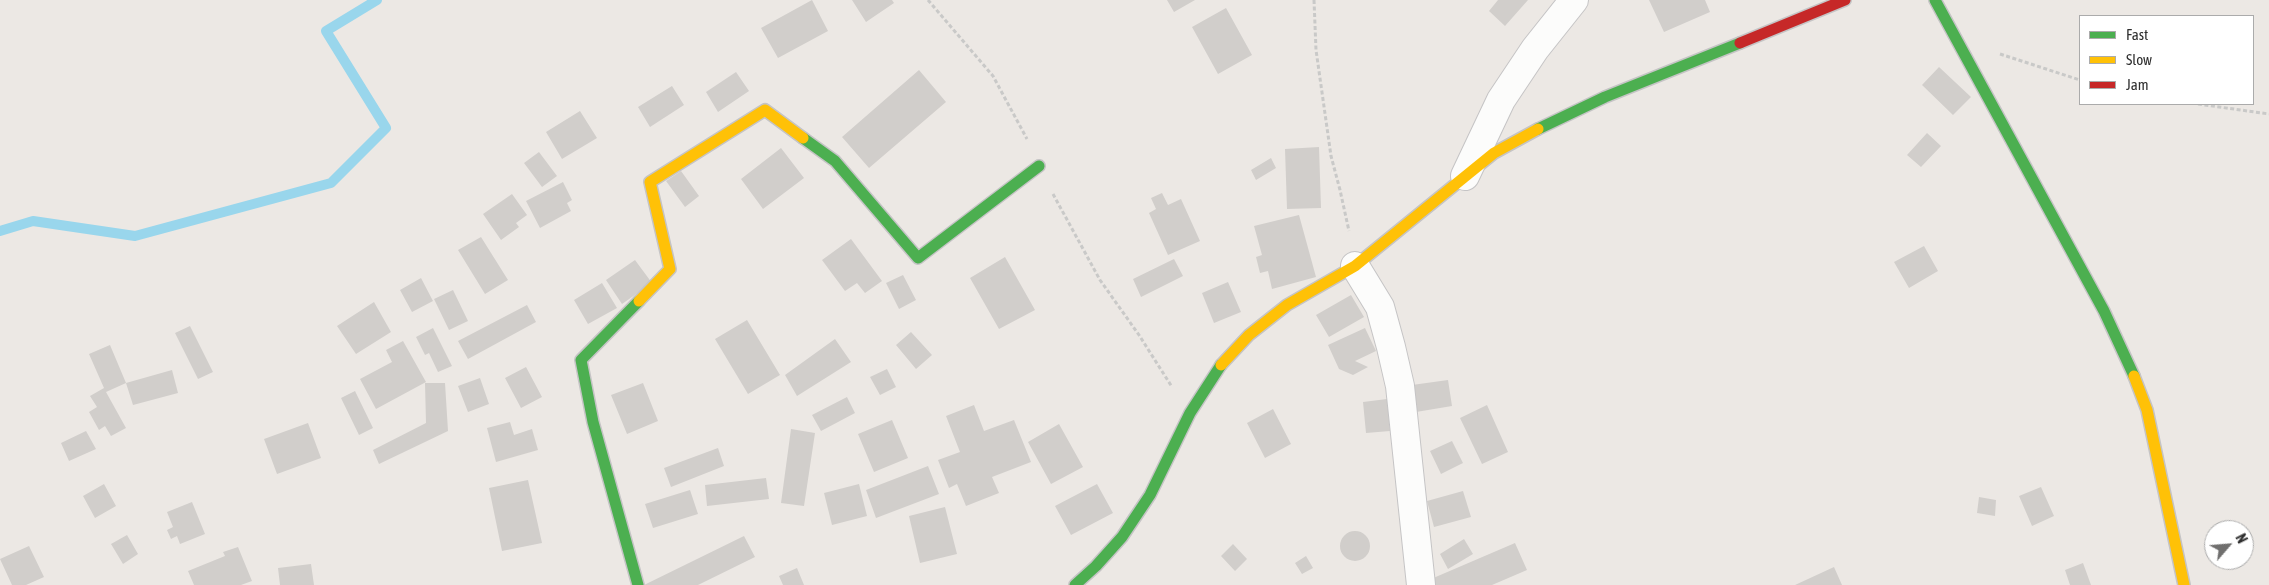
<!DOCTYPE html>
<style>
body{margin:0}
#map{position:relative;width:2269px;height:585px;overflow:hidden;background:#ece8e4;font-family:"Asap Condensed",sans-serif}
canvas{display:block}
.legend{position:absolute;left:2079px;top:15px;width:175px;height:90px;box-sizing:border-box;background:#fff;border:1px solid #ababab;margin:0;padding:6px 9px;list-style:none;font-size:15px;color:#2e2e2e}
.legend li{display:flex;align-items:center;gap:10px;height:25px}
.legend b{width:25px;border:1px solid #ababab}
.north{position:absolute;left:2204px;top:520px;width:50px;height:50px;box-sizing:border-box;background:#fff;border:1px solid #ababab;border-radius:50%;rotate:63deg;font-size:14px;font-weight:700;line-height:20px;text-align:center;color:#2e2e2e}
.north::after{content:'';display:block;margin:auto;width:18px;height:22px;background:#706f6e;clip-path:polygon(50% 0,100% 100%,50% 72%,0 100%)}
</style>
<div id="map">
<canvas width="2269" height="585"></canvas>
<ul class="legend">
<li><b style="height:6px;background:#4caf50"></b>Fast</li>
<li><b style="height:6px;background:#ffc107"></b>Slow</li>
<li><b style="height:6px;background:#c62828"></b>Jam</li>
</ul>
<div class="north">N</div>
</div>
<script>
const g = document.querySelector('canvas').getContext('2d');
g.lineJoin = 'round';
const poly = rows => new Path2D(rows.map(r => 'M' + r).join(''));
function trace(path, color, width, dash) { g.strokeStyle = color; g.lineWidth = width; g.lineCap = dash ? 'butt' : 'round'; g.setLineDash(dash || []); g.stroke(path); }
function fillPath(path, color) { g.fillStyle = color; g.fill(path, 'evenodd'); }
trace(poly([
 [0,231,33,221,135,236,331,183,386,128,326,31,377,0]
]), '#99d6ec', 10);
fillPath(poly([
 [812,0,828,31,778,58,761,28],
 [852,0,892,0,894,3,866,22],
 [1167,0,1195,0,1174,12],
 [1498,0,1528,0,1505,26,1489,11],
 [1649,0,1705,0,1710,12,1664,32],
 [1226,8,1252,55,1218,74,1192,27],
 [1939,67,1971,97,1953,115,1922,85],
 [919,70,946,102,869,168,842,137],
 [736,72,749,91,718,112,706,92],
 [672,86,684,105,650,127,638,107],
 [580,111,597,138,562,159,546,132],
 [1927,133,1941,146,1921,167,1907,155],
 [1319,147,1321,208,1287,209,1285,149],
 [781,148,804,178,763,209,741,179],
 [539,152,557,176,542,187,524,163],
 [1271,158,1276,168,1256,180,1251,170],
 [681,171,699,196,685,207,666,181],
 [563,182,572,200,567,203,571,211,540,228,526,201],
 [1162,193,1168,205,1181,199,1200,241,1168,255,1149,213,1156,209,1151,198],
 [512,194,527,215,516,223,519,227,501,240,483,214],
 [1299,215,1316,277,1272,289,1268,271,1260,273,1256,257,1262,255,1254,226],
 [481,237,508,280,485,294,458,250],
 [851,239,882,281,865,293,857,283,845,291,822,260],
 [1924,246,1938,271,1909,288,1894,262],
 [1005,257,1035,310,999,329,970,278],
 [1174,259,1183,276,1141,297,1133,279],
 [635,260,652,283,622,304,606,280],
 [903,275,916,300,899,309,886,283],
 [421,278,433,301,412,312,400,290],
 [1228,282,1241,312,1214,323,1202,293],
 [602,283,617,308,588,324,574,300],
 [453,290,468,321,449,330,434,299],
 [1351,295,1364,317,1329,337,1316,315],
 [374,302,391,332,356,354,337,326],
 [527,305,536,322,468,359,458,341],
 [747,320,780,375,748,394,715,339],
 [190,326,213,372,198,379,175,333],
 [433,328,452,366,438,372,429,353,425,355,416,337],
 [1365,328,1376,351,1355,361,1368,367,1353,375,1339,369,1328,345],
 [911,332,932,355,916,369,896,345],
 [835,339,851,362,797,396,785,375],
 [403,341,426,382,376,409,360,379,392,362,386,350],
 [110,345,126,383,106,392,126,428,111,436,105,426,99,430,89,412,97,407,90,396,104,388,89,354],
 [526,367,542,397,521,408,505,378],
 [887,369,896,387,880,395,870,377],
 [172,370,178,393,133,405,126,383],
 [480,378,489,404,468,412,458,386],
 [1448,380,1452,406,1416,412,1412,385],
 [425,383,445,383,448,431,379,464,373,450,426,423],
 [643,383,658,421,627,434,611,395],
 [355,391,373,428,359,435,341,398],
 [847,397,855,413,821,431,812,415],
 [1387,399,1390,431,1366,433,1363,402],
 [974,405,984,431,1014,420,1031,462,992,477,999,493,966,506,957,484,949,488,938,460,960,452,946,416],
 [1487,405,1508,452,1482,464,1460,418],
 [1273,409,1291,444,1265,458,1247,423],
 [892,420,908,458,874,472,858,434],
 [510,422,514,435,532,429,538,450,496,462,487,428],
 [308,423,321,458,277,474,264,439],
 [1059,424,1083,467,1051,484,1028,442],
 [791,429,815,433,804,506,781,503],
 [86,431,96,449,69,461,61,443],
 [1452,441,1463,463,1441,474,1430,451],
 [718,448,724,466,671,487,664,468],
 [928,466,939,494,876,518,866,490],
 [766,478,769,499,707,506,705,485],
 [528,480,542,543,502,551,489,488],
 [104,484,116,506,95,518,83,496],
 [859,484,867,516,832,525,824,493],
 [1097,484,1113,513,1071,535,1055,506],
 [2041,487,2054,516,2032,526,2019,496],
 [690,490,698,514,653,528,645,504],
 [1463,491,1471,517,1434,527,1427,501],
 [1979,497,1996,500,1995,516,1977,513],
 [192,502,205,534,180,544,177,536,171,539,167,530,173,527,167,512],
 [945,507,957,554,920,563,909,516],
 '1340 546a15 15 0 1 1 30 0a15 15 0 1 1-30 0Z',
 [127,535,138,554,123,564,111,544],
 [744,536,755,557,698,585,644,585],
 [1464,539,1473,554,1448,569,1440,554],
 [1515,543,1527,570,1492,585,1425,585,1424,582],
 [1233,544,1247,559,1235,571,1221,556],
 [29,546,44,577,26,585,12,585,0,559],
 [238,547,252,581,241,585,194,585,188,571,225,556,223,552],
 [1306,556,1313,568,1302,574,1295,563],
 [2083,563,2091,585,2070,585,2065,570],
 [311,564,314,585,280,585,278,568],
 [1834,567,1842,585,1795,585],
 [797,568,804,585,783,585,779,576]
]), '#d1cecb');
const street = poly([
 [1465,176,1501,100,1535,49,1574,0],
 [1355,266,1380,307,1391,347,1400,386,1421,585]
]);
const fast = poly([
 [1935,0,2104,311,2134,376],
 [1538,129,1605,97,1740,43],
 [803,138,835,161,918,258,1039,166],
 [638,585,593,422,581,360,639,301],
 [1075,585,1096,566,1122,537,1150,495,1190,413,1221,365]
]);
const slow = poly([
 [639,301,670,269,650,182,765,110,803,138],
 [1221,365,1249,335,1287,305,1355,266,1494,153,1538,129],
 [2134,376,2147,410,2184,585]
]);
const jam = poly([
 [1740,43,1845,0]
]);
trace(street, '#c5c4c5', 30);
trace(fast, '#c5c4c5', 14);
trace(slow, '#c5c4c5', 14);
trace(jam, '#c5c4c5', 14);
trace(poly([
 [928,0,993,76,1027,139],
 [1314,0,1316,50,1331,156,1340,190,1349,231],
 [2000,54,2080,80],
 [2198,104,2269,114],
 [1053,194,1100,280,1139,335,1172,387]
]), '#c9c9c8', 3, [4, 2.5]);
trace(street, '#fcfcfb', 28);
trace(fast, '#4caf50', 11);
trace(slow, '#ffc107', 11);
trace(jam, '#c62828', 11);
</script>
